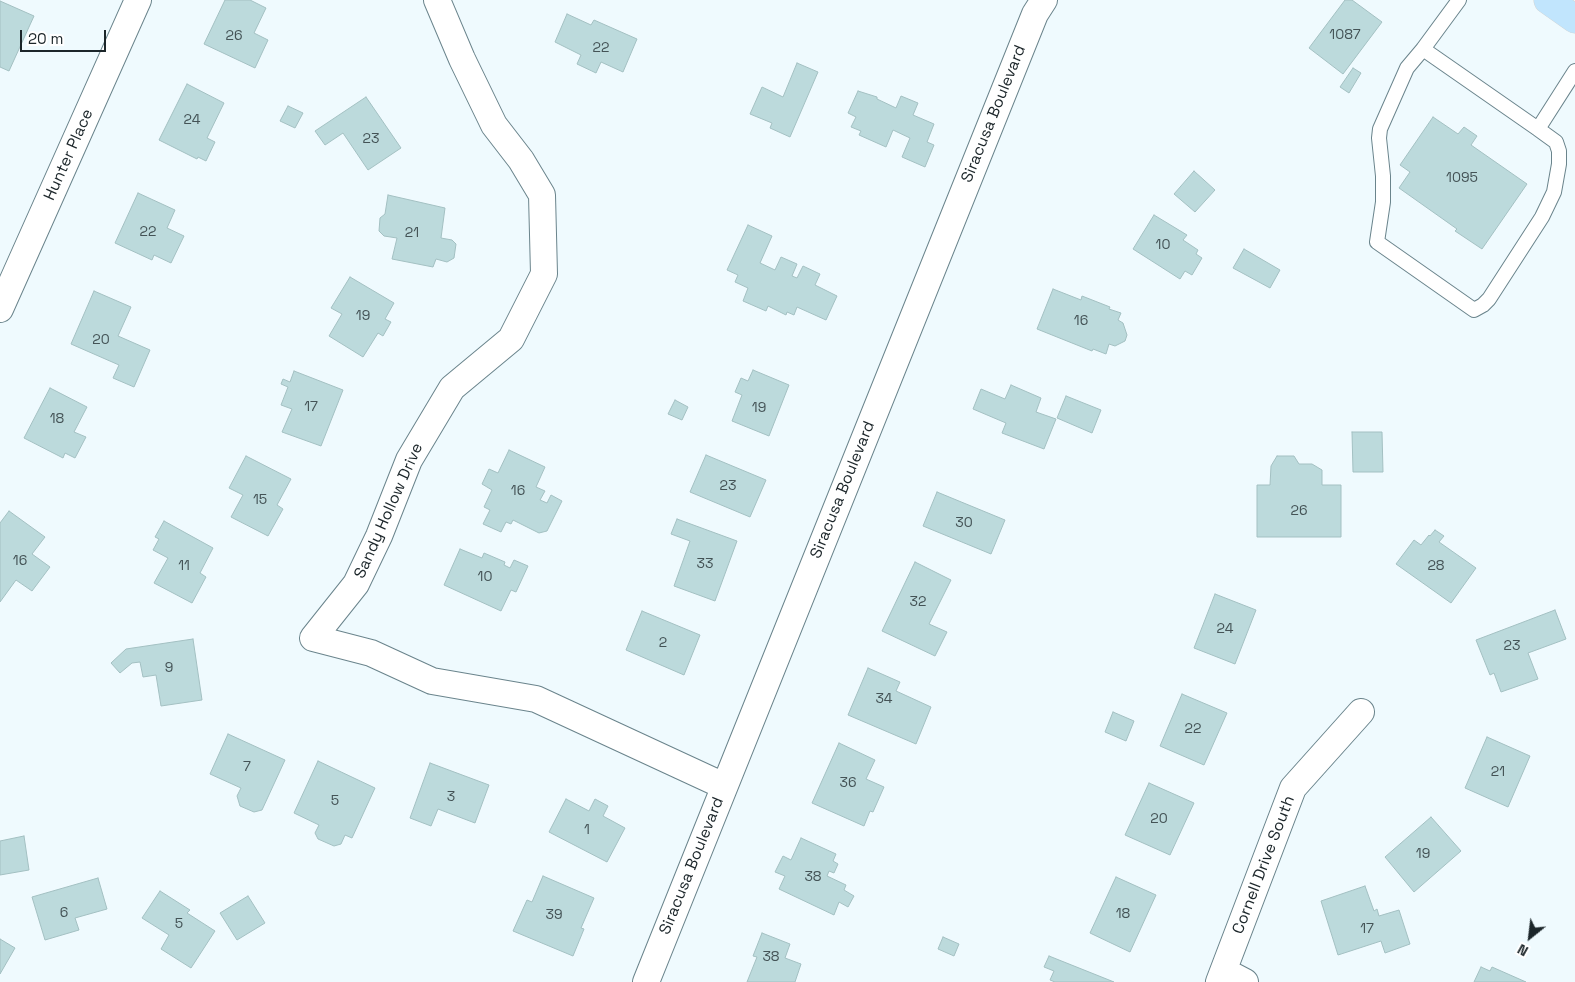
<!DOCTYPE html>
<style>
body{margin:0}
#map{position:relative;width:1575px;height:982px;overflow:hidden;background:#effafe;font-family:"Space Grotesk",sans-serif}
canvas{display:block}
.north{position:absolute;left:1505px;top:912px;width:50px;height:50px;-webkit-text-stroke:4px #fff;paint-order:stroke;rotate:209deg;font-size:14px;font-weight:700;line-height:20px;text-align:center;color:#1c262a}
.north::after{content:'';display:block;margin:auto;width:18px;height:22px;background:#1c262a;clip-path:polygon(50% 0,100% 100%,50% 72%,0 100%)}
.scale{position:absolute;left:20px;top:30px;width:86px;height:22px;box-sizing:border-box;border:2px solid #1c262a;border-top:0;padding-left:6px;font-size:15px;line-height:18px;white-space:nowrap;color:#1c262a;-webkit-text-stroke:4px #fff;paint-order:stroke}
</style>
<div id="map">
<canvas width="1575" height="982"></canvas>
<div class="north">N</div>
<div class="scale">20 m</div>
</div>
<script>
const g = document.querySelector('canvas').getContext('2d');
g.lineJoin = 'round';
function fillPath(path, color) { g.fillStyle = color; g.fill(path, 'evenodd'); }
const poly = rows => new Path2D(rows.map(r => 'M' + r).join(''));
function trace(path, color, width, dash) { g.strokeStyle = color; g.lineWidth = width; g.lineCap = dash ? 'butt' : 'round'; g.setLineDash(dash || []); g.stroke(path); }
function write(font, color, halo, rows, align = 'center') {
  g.font = font + ' "Space Grotesk",sans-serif'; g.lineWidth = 4.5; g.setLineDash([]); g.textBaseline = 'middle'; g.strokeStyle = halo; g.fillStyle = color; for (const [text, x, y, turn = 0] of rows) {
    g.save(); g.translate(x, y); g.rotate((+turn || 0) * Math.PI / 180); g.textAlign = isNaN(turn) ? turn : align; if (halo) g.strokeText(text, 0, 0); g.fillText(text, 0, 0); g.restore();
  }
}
const building = poly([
 [225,0,250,0,266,8,254,33,268,40,255,68,204,44,225,0],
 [1345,0,1352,0,1382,22,1343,74,1309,48,1345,0],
 [0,1,34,16,9,71,0,67,0,1],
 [567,14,591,25,594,20,637,39,623,72,601,62,596,73,577,64,581,55,555,42,567,14],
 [797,63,818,72,790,137,770,128,772,123,750,114,762,87,783,97,797,63],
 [1353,68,1361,73,1349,93,1340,87,1353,68],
 [187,84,224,103,207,138,215,142,206,161,198,157,197,159,159,140,187,84],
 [858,91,877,97,877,99,896,108,901,96,918,103,913,115,934,124,927,142,934,145,925,167,902,157,910,138,893,130,886,147,859,135,861,131,851,127,856,117,848,113,858,91],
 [366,97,401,148,368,170,343,133,325,145,315,131,366,97],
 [288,106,303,113,295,128,280,121,288,106],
 [1433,117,1458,134,1464,127,1477,136,1471,145,1527,184,1482,249,1455,231,1457,229,1399,188,1410,172,1400,165,1433,117],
 [1194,171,1215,190,1195,212,1174,194,1194,171],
 [138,193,175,210,167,228,184,236,171,263,154,255,152,260,115,243,138,193],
 [388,195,445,208,441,238,452,240,456,244,454,258,447,262,436,259,433,267,392,259,397,238,384,236,379,231,380,218,385,214,388,195],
 [1154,215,1187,235,1183,240,1198,250,1196,254,1202,258,1192,275,1185,271,1180,279,1133,249,1154,215],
 [748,225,772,236,760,263,775,270,781,257,797,264,792,276,797,278,803,266,820,274,815,285,837,296,826,320,797,307,794,315,787,312,786,315,768,306,766,311,743,301,748,288,735,282,738,275,727,270,748,225],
 [1244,249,1280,270,1270,288,1233,268,1244,249],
 [350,277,394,303,385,319,391,322,383,336,378,333,363,357,329,336,342,314,331,308,350,277],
 [1053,289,1081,300,1082,296,1110,307,1109,309,1121,313,1118,320,1123,323,1127,335,1125,341,1115,346,1109,344,1106,354,1093,349,1092,351,1037,329,1053,289],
 [94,291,131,307,118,336,150,350,134,387,113,378,119,365,71,344,94,291],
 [753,370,789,385,769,436,732,421,742,395,735,392,741,378,748,381,753,370],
 [294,371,343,390,321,446,282,432,292,409,281,405,288,387,281,384,283,379,290,382,294,371],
 [1011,385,1041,398,1036,412,1056,419,1044,449,1002,433,1006,423,973,409,981,389,1005,399,1011,385],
 [50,388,87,407,74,432,86,437,75,458,65,453,63,458,24,438,50,388],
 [1066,396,1101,410,1092,433,1057,418,1066,396],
 [675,400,688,407,682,420,668,414,675,400],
 [1352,432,1382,432,1383,472,1353,472,1352,432],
 [509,450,545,467,536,487,545,491,540,500,547,503,551,495,562,501,547,531,539,533,513,520,511,524,506,522,501,532,483,524,490,510,484,507,492,490,482,484,489,469,498,473,509,450],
 [706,455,766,480,750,517,690,492,706,455],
 [246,456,291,479,277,505,283,509,268,536,231,517,243,495,229,488,246,456],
 [1277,456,1294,456,1299,464,1312,464,1322,470,1322,485,1341,485,1341,537,1257,537,1257,485,1270,485,1271,466,1277,456],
 [937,492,1005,520,991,554,923,526,937,492],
 [9,511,45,537,32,554,50,567,32,591,16,580,0,602,0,523,9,511],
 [677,519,737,541,715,601,674,586,690,541,671,534,677,519],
 [164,521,213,548,200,573,206,577,192,603,154,583,168,558,153,550,159,539,155,537,164,521],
 [1435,530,1444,536,1439,542,1476,568,1451,603,1396,564,1414,540,1421,545,1429,535,1430,536,1435,530],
 [460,549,482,558,484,553,505,562,504,565,510,568,514,560,528,566,516,592,511,590,501,611,444,585,460,549],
 [915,562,951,580,929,624,947,632,935,656,882,631,915,562],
 [1215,594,1256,610,1235,664,1194,648,1215,594],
 [1555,610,1566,639,1528,653,1538,679,1501,692,1494,673,1490,675,1476,640,1555,610],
 [642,611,700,635,684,675,626,650,642,611],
 [193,639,202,700,161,706,156,675,143,677,140,662,132,663,120,673,111,663,126,649,193,639],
 [868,668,900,682,896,691,931,707,916,744,848,715,868,668],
 [1182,694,1227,713,1204,765,1160,746,1182,694],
 [1113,712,1134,721,1126,741,1105,732,1113,712],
 [228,734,285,760,262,810,254,812,240,806,237,796,241,788,210,774,228,734],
 [1487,737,1530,756,1508,807,1465,788,1487,737],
 [839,743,875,760,866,779,884,787,873,812,870,811,864,826,812,803,839,743],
 [318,761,375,788,352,838,345,835,341,844,334,846,318,839,315,833,319,825,294,813,318,761],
 [430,763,489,785,475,823,438,809,431,826,410,818,430,763],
 [1149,783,1194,803,1170,855,1125,835,1149,783],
 [566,799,589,811,595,799,608,806,603,816,625,828,607,862,549,832,566,799],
 [1431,817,1461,851,1414,892,1385,857,1431,817],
 [24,836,29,870,0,875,0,841,24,836],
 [801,838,836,854,833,861,838,864,834,873,829,871,827,876,846,885,844,890,854,896,848,907,839,902,834,915,779,889,785,876,775,872,783,856,791,860,801,838],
 [543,876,594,898,581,928,584,929,573,956,513,931,527,900,532,902,543,876],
 [1116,877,1156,895,1130,952,1090,933,1116,877],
 [98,878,107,909,75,918,79,930,45,940,32,897,98,878],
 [1365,886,1374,911,1377,909,1379,916,1399,910,1410,944,1385,953,1381,941,1338,955,1321,901,1365,886],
 [160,891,190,910,187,913,215,931,191,968,161,949,169,935,142,918,160,891],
 [248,896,265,923,237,940,220,913,248,896],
 [762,933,790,944,785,958,801,964,795,982,747,982,757,957,753,956,762,933],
 [943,937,959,944,954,956,938,949,943,937],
 [0,939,15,948,0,974,0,939],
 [1049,956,1114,982,1055,982,1050,980,1054,971,1044,967,1049,956],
 [1481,967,1490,971,1492,967,1526,982,1474,982,1481,967]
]);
fillPath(building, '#bcdadc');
trace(building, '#a3c0c2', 1);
const service = poly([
 [1459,0,1423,49,1407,68,1380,129,1379,138,1383,176,1383,202,1377,242,1474,310,1483,305,1489,299,1542,217,1554,192,1559,164,1559,151,1556,142,1538,129,1575,71],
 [1423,49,1538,129]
]);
const minor = poly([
 [437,0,462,59,494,125,521,160,542,195,544,274,511,339,452,388,409,460,379,536,356,584,313,638,371,653,432,681,536,699,724,786],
 [0,309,138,0],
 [1224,971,1245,982],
 [646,982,1035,14,1044,0],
 [1219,982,1293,788,1361,712]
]);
const primary = poly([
 [1548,0,1575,19]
]);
trace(service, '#6a848c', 16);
trace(minor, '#6a848c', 28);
trace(primary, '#d2d4d4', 29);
trace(service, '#fff', 14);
trace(minor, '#fff', 26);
trace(primary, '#c1e5fd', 28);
write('14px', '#445356', null, [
 ["1087",1345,35],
 ["26",234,36],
 ["22",601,48],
 ["24",192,120],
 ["23",371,139],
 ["1095",1462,178],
 ["22",148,232],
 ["21",412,233],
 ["10",1163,245],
 ["19",363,316],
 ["16",1081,321],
 ["20",101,340],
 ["17",311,407],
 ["19",759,408],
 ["18",57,419],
 ["23",728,486],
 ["16",518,491],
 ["15",260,500],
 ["26",1299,511],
 ["30",964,523],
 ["16",20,561],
 ["33",705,564],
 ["11",184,566],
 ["28",1436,566],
 ["10",485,577],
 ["32",918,602],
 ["24",1225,629],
 ["2",663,643],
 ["23",1512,646],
 ["9",169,668],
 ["34",884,699],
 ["22",1193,729],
 ["7",247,767],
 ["21",1498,772],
 ["36",848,783],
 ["3",451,797],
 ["5",335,801],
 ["20",1159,819],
 ["1",587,830],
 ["19",1423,854],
 ["38",813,877],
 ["6",64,913],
 ["18",1123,914],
 ["39",554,915],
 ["5",179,924],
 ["17",1367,929],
 ["38",771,957]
]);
write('16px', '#1c262a', '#fff', [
 ["Siracusa Boulevard",994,114,-68],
 ["Hunter Place",69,155,-66],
 ["Siracusa Boulevard",843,490,-68],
 ["Sandy Hollow Drive",389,511,-66],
 ["Cornell Drive South",1264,865,-69],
 ["Siracusa Boulevard",692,866,-68]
]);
</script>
